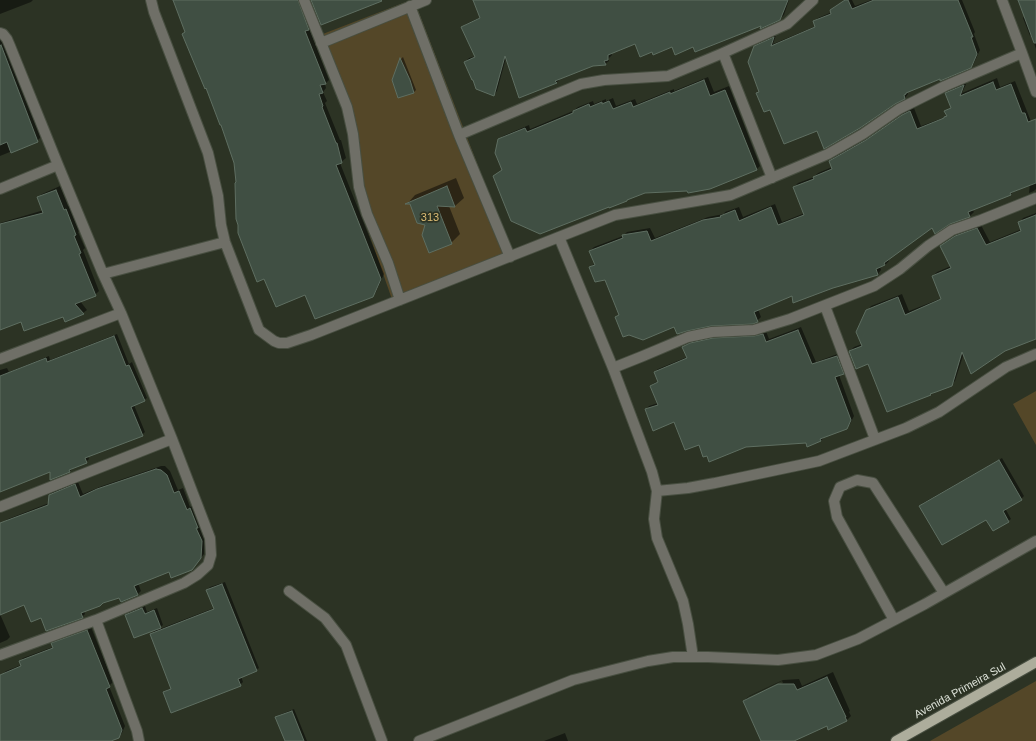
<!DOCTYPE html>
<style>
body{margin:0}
canvas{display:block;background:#2c3324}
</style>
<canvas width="1036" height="741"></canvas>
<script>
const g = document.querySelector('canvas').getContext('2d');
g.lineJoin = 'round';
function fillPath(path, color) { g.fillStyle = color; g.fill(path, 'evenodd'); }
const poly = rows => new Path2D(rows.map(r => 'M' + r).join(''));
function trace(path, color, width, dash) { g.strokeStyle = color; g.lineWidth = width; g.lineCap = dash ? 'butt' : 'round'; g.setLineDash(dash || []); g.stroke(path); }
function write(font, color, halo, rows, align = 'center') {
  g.font = font + ' Arial,sans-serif'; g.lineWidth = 3.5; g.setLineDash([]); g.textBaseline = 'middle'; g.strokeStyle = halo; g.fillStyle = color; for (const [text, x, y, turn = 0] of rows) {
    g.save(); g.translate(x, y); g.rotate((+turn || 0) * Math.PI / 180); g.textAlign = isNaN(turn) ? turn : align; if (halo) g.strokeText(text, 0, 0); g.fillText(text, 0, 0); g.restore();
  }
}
fillPath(poly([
 [411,0,414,0,514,259,394,305,360,208,355,137,315,37],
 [1036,391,1036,445,1013,404],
 [1036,681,1036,741,930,741]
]), '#544728');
fillPath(poly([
 [0,0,33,0,31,2,0,14],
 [174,0,290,0,293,7,304,5,312,25,309,28,329,80,325,84,326,88,323,92,327,101,325,103,340,140,341,140,346,158,340,163,384,274,376,292,372,296,306,293,235,163,221,124,184,34,186,31],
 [477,0,789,0,784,15,780,19,693,46,672,46,653,51,635,43,611,52,612,55,608,59,609,61,605,64,593,65,560,79,557,82,519,96,506,58,497,91,494,95,465,62,469,58,476,56,462,28,466,24,481,17],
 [845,0,852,0,855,6,871,0,962,0,975,32,974,34,980,50,974,63,971,67,907,91,908,94,905,98,818,130,771,108,758,93,760,91,755,47,758,43,776,35,773,44,816,26,814,21,818,18,832,12,831,10,834,7],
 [1019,0,1036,0,1036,49,1031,35,1030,36,1023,18,1025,16],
 [0,38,4,40,41,137,37,141,0,156],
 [403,57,416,90,413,93,393,80,401,59],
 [708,77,714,92,729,86,760,166,756,170,494,176,503,169,499,140,503,136,529,125,530,129,573,111,578,107,593,101,594,104,606,99,606,101,613,98,616,106,635,99,637,104,674,89,674,91],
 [997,78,1000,87,1015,81,1034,129,1036,127,1036,189,1034,191,1029,193,1030,184,1015,190,1011,194,972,209,974,212,970,216,949,223,932,227,888,259,889,261,885,265,880,266,881,270,878,274,792,295,758,309,761,317,757,321,711,325,675,326,616,317,620,314,605,278,591,267,595,263,590,251,594,247,623,236,627,232,650,228,655,238,708,217,724,214,725,212,739,207,743,217,775,204,782,222,805,213,794,187,798,183,814,177,818,173,832,167,830,161,834,157,872,136,907,111,914,108,921,126,948,116,946,111,952,106,946,93,950,89,967,82,962,93],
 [456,178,464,198,455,206,449,206,460,234,451,243,427,224,410,203,408,203,415,195],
 [60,186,68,206,70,205,80,230,78,232,85,248,83,250,99,291,95,295,80,301,87,310,83,313,22,320,0,329,0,223,44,210,38,197,42,194],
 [1036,213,1036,338,964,353,955,381,951,385,933,392,930,394,887,411,869,362,850,351,854,347,862,344,867,311,871,306,902,294,909,311,942,298,933,276,937,272,951,266,942,246,945,242,960,232,981,225,990,242,1022,229,1020,222,1023,218],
 [801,327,816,362,840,353,846,370,843,373,839,375,854,416,850,424,846,428,824,437,821,441,746,446,699,444,675,421,646,409,649,406,658,403,651,386,654,383,659,381,655,372,658,369,687,357,683,347,687,343,694,340,717,336,766,331,769,339],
 [117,334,129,364,132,362,147,398,144,400,134,405,145,432,142,435,88,456,89,459,86,462,72,469,69,472,51,470,0,489,0,370,7,368,9,372,49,356,50,360],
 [1002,458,1024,496,1021,499,1005,508,1011,519,1008,521,987,519,921,506,923,503],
 [161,466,165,466,170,471,178,490,183,488,190,507,193,505,205,537,204,554,195,565,169,571,138,583,141,591,137,595,120,597,102,602,84,611,85,614,82,617,41,617,25,604,0,614,10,637,7,640,0,643,0,535,4,522,8,519,49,503,50,495,53,491,78,482,83,494,102,486],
 [225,582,259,668,256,670,241,676,243,682,240,685,164,692,167,690,172,688,151,634,156,629,127,615,129,612,145,606,147,612,157,608,163,625,157,630,214,608,207,590,210,587],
 [91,627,113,682,109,686,125,726,122,733,119,737,109,741,0,741,0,681,3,674,6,671,21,665,20,661,23,658,53,647,52,644,55,640],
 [833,672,850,711,849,712,851,716,846,721,827,724,791,741,762,741,744,701,749,696,783,680,799,679,802,686],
 [782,681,783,683,748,699,748,697],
 [294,709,307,741,286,741,276,717,279,715],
 [565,733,568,741,544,741]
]), '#0007');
const building = poly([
 [173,0,298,0,309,30,305,31,326,84,320,85,323,93,319,94,323,106,322,107,336,143,337,143,342,163,336,165,381,279,373,297,315,319,305,295,276,307,264,279,257,282,238,233,238,225,236,219,235,183,236,182,234,163,221,125,220,125,206,88,205,89,182,34,185,32,173,0],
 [311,0,381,0,382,1,321,25,311,0],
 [473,0,788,0,780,20,760,29,761,26,695,52,693,47,675,55,672,47,653,55,652,52,640,57,635,44,608,55,608,60,604,61,606,65,593,66,555,81,557,83,519,98,505,56,494,96,476,89,473,80,472,80,464,62,475,57,461,27,480,18,473,0],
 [845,0,848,0,852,9,874,0,958,0,973,37,971,37,977,54,971,68,940,81,940,79,906,93,906,94,904,95,905,99,895,104,860,128,824,149,817,131,784,144,770,110,764,112,756,93,759,92,748,62,754,46,774,37,771,46,815,27,813,21,831,14,830,10,845,0],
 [1018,0,1036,0,1036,43,1034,43,1018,0],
 [1,45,38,142,11,153,7,142,0,145,0,46,1,45],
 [400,58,410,80,414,93,398,98,392,80,400,58],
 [704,80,710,96,725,90,757,170,710,189,688,193,687,191,645,193,627,200,627,201,609,208,609,207,540,234,511,221,493,176,502,170,495,153,498,139,525,128,527,132,573,113,573,111,589,104,590,107,602,102,602,104,609,101,613,109,631,102,633,107,670,92,670,94,704,80],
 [993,82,996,90,1011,84,1022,113,1025,113,1028,122,1036,119,1036,183,1010,193,1011,195,968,212,970,217,950,224,935,234,932,228,884,263,885,265,876,269,878,275,833,288,793,303,792,296,754,312,758,322,753,324,711,326,687,331,677,334,674,327,643,340,629,335,623,337,615,317,619,315,605,280,595,282,589,267,595,265,589,251,623,238,622,235,647,231,651,241,703,220,721,217,720,216,735,210,739,221,771,207,778,225,804,215,793,187,814,179,813,177,832,169,829,161,866,140,902,115,910,111,917,129,944,118,944,117,947,116,944,111,951,108,945,93,964,85,960,96,993,82],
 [447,186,455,207,437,206,452,244,429,253,422,235,425,225,417,223,410,204,405,204,447,186],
 [56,190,64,210,66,209,76,235,74,236,81,253,79,254,96,296,75,304,84,314,65,322,63,317,24,331,21,322,0,330,0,224,43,213,37,197,56,190],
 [1036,215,1036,339,1005,351,971,374,962,352,952,386,936,392,930,394,931,395,887,412,868,364,856,369,849,351,862,346,856,332,866,310,898,297,905,315,941,299,932,276,951,268,940,246,955,236,977,228,986,245,1021,231,1018,222,1036,215],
 [798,330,812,364,837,356,844,374,835,377,851,420,847,429,820,439,821,441,807,447,806,443,746,447,709,462,707,456,703,457,699,445,685,450,674,422,653,431,645,409,658,405,650,386,658,382,654,372,687,358,682,347,690,343,713,338,754,336,763,334,766,342,798,330],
 [114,336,126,366,129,365,145,401,131,407,143,436,85,458,87,463,69,470,70,472,50,480,50,472,0,492,0,376,46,358,47,362,114,336],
 [999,460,1022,500,1003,511,1009,522,993,531,986,520,942,545,919,506,999,460],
 [156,469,161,470,167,475,174,493,179,491,187,510,190,508,198,528,196,528,202,541,201,558,192,570,171,578,169,572,134,586,138,595,121,602,119,598,103,603,100,606,81,613,83,618,46,631,41,618,31,622,24,605,0,615,0,523,48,505,49,495,75,484,80,497,97,489,156,469],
 [222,584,257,671,238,679,241,686,171,713,163,692,171,689,150,634,214,609,206,590,222,584],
 [142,608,145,614,154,610,161,628,134,638,125,615,142,608],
 [87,630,110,687,106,689,122,730,119,738,111,741,0,741,0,675,21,666,19,661,53,648,51,643,87,630],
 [827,677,846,717,845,717,847,721,828,730,827,726,794,741,761,741,743,701,778,684,794,684,797,690,827,677],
 [292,711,304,741,285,741,275,717,292,711]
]);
fillPath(building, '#404f43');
trace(building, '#5e6e61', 1);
const minor = poly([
 [151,0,154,12,208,153,218,196,221,225,225,242,259,330,274,341,279,343,287,343,311,335,559,237,613,368,652,472,657,491,654,519,657,538,683,601,688,624,693,657],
 [304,0,347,107,353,134,359,187,367,214,388,263,400,300],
 [1002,0,1022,53,1036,92],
 [410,6,459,135,510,257],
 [0,33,3,34,7,39,10,46,58,165,103,274,121,313,172,439,210,538,211,555,208,565,197,575,184,583,96,620,0,655],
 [321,43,426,0],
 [723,53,772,178],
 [459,135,542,100,581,84,604,80,668,76,723,53,787,24,813,0],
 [0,189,58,165],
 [559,237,615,215,731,195,828,154,863,134,899,109,945,86,1022,53],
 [103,274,225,242],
 [825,306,875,439],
 [0,359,121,313],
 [613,368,643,356,688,337,712,332,754,330,790,319,874,286,900,269,928,246,952,230,981,220,1036,198],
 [657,491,688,488,715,483,819,461,906,428,939,412,1006,367,1036,354],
 [0,507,172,439],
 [289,591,325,618,346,645,382,741],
 [96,620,137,731,139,741],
 [894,620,837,517,834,501,840,487,857,480,873,483,944,593],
 [419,741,573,680,648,661,673,657,708,657,778,660,816,655,858,639,925,604,1036,541]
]);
const major = poly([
 [896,741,1036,662]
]);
trace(minor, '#484f41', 12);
trace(major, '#484f41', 12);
trace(minor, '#6f6f67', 10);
trace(major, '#adad9c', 10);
write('11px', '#ddbd75', '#2c3324', [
 ["313",430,218]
]);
write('11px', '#dde2d8', '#2c3324', [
 ["Avenida Primeira Sul",960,691,-29]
]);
</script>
